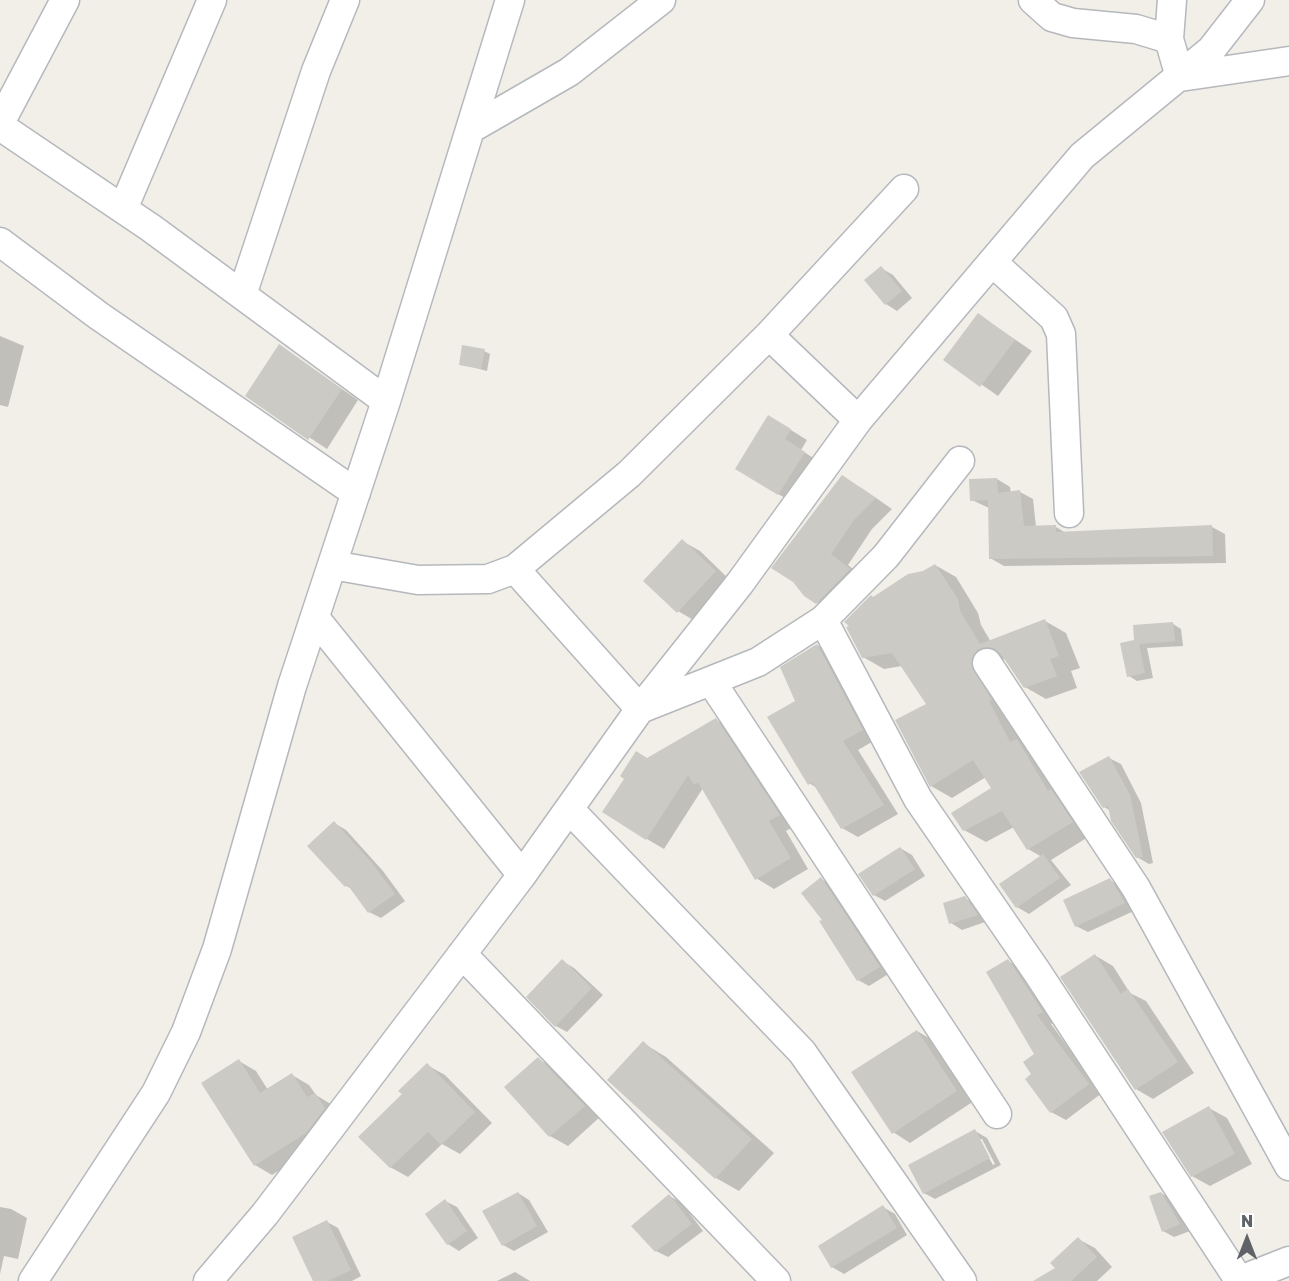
<!DOCTYPE html>
<style>
body{margin:0}
#map{position:relative;width:1289px;height:1281px;overflow:hidden;background:#f1efe8;font-family:"Golos Text",sans-serif}
canvas{display:block}
.north{position:absolute;left:1217px;top:1209px;width:60px;height:60px;-webkit-text-stroke:4px #fff;paint-order:stroke;rotate:0deg;font-size:16px;font-weight:700;line-height:24px;text-align:center;color:#5f6368}
.north::after{content:'';display:block;margin:auto;width:21px;height:27px;background:#5f6368;clip-path:polygon(50% 0,100% 100%,50% 72%,0 100%)}
</style>
<div id="map">
<canvas width="1289" height="1281"></canvas>
<div class="north">N</div>
</div>
<script>
const g = document.querySelector('canvas').getContext('2d');
g.lineJoin = 'round';
function fillPath(path, color) { g.fillStyle = color; g.fill(path, 'evenodd'); }
const poly = rows => new Path2D(rows.map(r => 'M' + r).join(''));
function trace(path, color, width, dash) { g.strokeStyle = color; g.lineWidth = width; g.lineCap = dash ? 'butt' : 'round'; g.setLineDash(dash || []); g.stroke(path); }
fillPath(poly([
 [881,268,893,275,912,298,897,311,886,304],
 [979,315,1032,351,998,396,945,359],
 [0,336,24,346,8,407,0,405],
 [279,346,358,400,327,449,247,396],
 [484,351,490,354,487,371,460,364],
 [786,427,807,440,801,450,821,463,796,504,778,494],
 [997,479,1010,487,1011,493,1020,492,1033,499,1036,527,1056,527,1066,533,1212,527,1225,534,1226,563,1004,566,990,558,989,508,972,500],
 [860,487,892,509,872,529,848,565,867,580,834,613,805,595],
 [682,541,700,551,732,582,695,621,678,611],
 [935,565,956,577,978,613,981,625,991,642,1045,621,1066,633,1080,668,1071,671,1077,688,1046,699,1025,687,1006,659,1000,660,1093,834,1051,860,1071,885,1029,914,1017,907,1042,857,1028,849,1014,827,986,842,964,830,993,788,986,777,952,798,931,786,928,705,902,666,884,669,863,657,874,598],
 [1173,624,1181,629,1183,646,1147,648,1153,678,1137,681,1129,676,1136,642],
 [817,645,832,654,877,739,858,750,898,814,858,837,842,828,817,788,809,783,797,702],
 [716,720,733,730,796,825,786,831,808,869,774,889,756,878,703,788,664,849,647,839,648,760],
 [1109,758,1121,764,1141,803,1153,863,1149,864,1137,857,1111,811,1104,807],
 [334,823,346,830,383,871,405,901,381,918,369,912,353,890,345,885],
 [900,848,912,855,925,876,885,901,874,895],
 [821,879,832,885,890,973,869,986,858,980],
 [1109,880,1121,886,1136,910,1088,932,1076,926],
 [965,898,976,905,988,921,962,930,951,923],
 [1096,956,1113,966,1130,993,1146,1001,1194,1073,1153,1099,1136,1089],
 [562,961,574,968,603,995,567,1032,556,1026],
 [1008,961,1023,969,1057,1020,1051,1024,1102,1093,1066,1120,1051,1112,1033,1075,1036,1054],
 [917,1031,934,1041,974,1101,910,1143,893,1132],
 [643,1043,666,1057,774,1153,739,1191,716,1178],
 [538,1059,556,1069,601,1116,568,1146,550,1136],
 [239,1061,256,1071,268,1090,292,1075,309,1085,316,1095,332,1105,323,1143,272,1175,255,1165],
 [427,1065,445,1075,492,1123,460,1154,442,1144,408,1177,390,1167],
 [1209,1108,1227,1118,1252,1164,1210,1186,1192,1176],
 [975,1131,987,1138,1001,1165,935,1199,924,1193],
 [978,1139,982,1139,995,1164,993,1165],
 [518,1193,529,1200,548,1232,514,1251,503,1245],
 [1161,1193,1173,1200,1190,1231,1174,1237,1163,1231],
 [669,1196,681,1202,703,1231,668,1257,656,1251],
 [445,1201,457,1207,478,1238,459,1251,448,1244],
 [0,1207,11,1209,27,1218,18,1259,4,1256,0,1274],
 [883,1207,895,1214,907,1235,844,1274,832,1267],
 [327,1222,338,1228,361,1276,352,1281,315,1281],
 [1078,1239,1095,1248,1112,1267,1097,1281,1036,1281,1058,1268],
 [515,1272,530,1281,497,1281]
]), '#0003');
fillPath(poly([
 [881,266,902,291,885,305,864,280],
 [978,313,1015,340,980,387,943,360],
 [279,344,342,389,308,440,245,396],
 [462,345,485,349,481,369,459,365],
 [768,415,791,429,785,439,805,452,778,495,735,469],
 [842,475,876,498,854,520,831,554,850,569,816,604,804,596,793,582,771,568],
 [997,478,998,493,1020,490,1024,526,1056,525,1056,532,1212,525,1213,556,989,559,988,500,970,501,969,479],
 [682,539,716,571,677,613,643,581],
 [935,564,958,599,960,611,980,644,1045,619,1059,656,1050,659,1057,676,1024,688,1001,654,994,648,985,647,977,650,971,663,992,700,989,701,1010,742,1017,739,1048,791,1051,789,1073,822,1027,850,1002,811,963,831,951,813,991,788,973,760,930,787,895,720,926,704,892,653,862,658,846,627,849,626,844,622,871,595,873,597,908,574,923,571],
 [1173,622,1175,641,1139,644,1145,673,1127,677,1120,643,1134,640,1133,625],
 [817,644,863,730,843,741,884,805,841,829,812,782,808,785,767,717,795,701,780,667],
 [716,718,780,815,769,821,791,858,755,880,698,782,694,785,688,775,646,840,602,812,624,779,620,776,636,751,647,758],
 [1109,756,1130,795,1143,857,1136,858,1111,821,1108,806,1103,808,1079,772],
 [334,821,372,863,395,894,368,913,347,884,345,887,307,846],
 [900,847,915,869,873,896,858,874],
 [1043,854,1060,878,1016,908,999,884],
 [821,877,880,967,857,981,819,921,822,920,801,893],
 [1110,878,1125,903,1075,927,1063,900],
 [965,896,978,915,949,924,943,903],
 [1095,954,1121,994,1128,989,1178,1062,1135,1090,1060,977],
 [562,959,592,988,555,1027,526,997],
 [1008,959,1043,1012,1037,1015,1089,1084,1050,1113,1025,1079,1031,1074,1023,1062,1034,1054,986,972],
 [917,1030,957,1091,892,1134,851,1072],
 [643,1041,752,1139,715,1179,607,1080],
 [538,1057,585,1106,549,1137,504,1087],
 [239,1059,260,1093,292,1073,307,1097,315,1093,325,1108,306,1133,254,1166,201,1083],
 [427,1063,475,1112,441,1145,428,1132,390,1168,358,1137,402,1094,398,1091],
 [1209,1106,1235,1154,1191,1177,1162,1132],
 [975,1129,990,1158,923,1194,908,1165],
 [518,1192,537,1226,502,1246,482,1211],
 [1161,1192,1180,1224,1162,1232,1149,1196],
 [669,1194,692,1224,655,1252,631,1226],
 [445,1199,467,1231,447,1245,425,1214],
 [883,1205,897,1228,831,1268,818,1246],
 [327,1220,351,1270,328,1281,313,1281,292,1237],
 [1078,1237,1097,1257,1071,1281,1033,1281,1055,1268,1050,1263]
]), '#cccac5');
const minor = poly([
 [1033,0,1052,17,1073,23,1136,29,1169,39],
 [1172,0,1169,39,1180,77,1289,61],
 [0,123,65,0],
 [0,126,151,228,386,401],
 [472,128,569,72,661,0],
 [123,209,212,0],
 [0,242,99,316,356,493],
 [992,262,1054,318,1061,334,1069,513],
 [242,295,316,71,345,0],
 [769,335,858,420],
 [332,565,418,580,488,579,515,569,629,474,769,335,904,189],
 [515,569,640,709,758,662,823,620,886,556,960,461],
 [315,618,522,875],
 [823,620,918,799,1037,972,1239,1280],
 [987,663,1136,888,1289,1166],
 [711,681,997,1114],
 [569,809,802,1052,962,1281],
 [462,954,776,1281],
 [33,1281,156,1093,186,1032,217,949,292,686,386,401,510,0],
 [208,1281,265,1214,522,875,640,709,740,583,858,420,1082,156,1211,50,1250,0],
 [1238,1281,1289,1261]
]);
trace(minor, '#b5b8bc', 31);
trace(minor, '#fff', 28);
</script>
